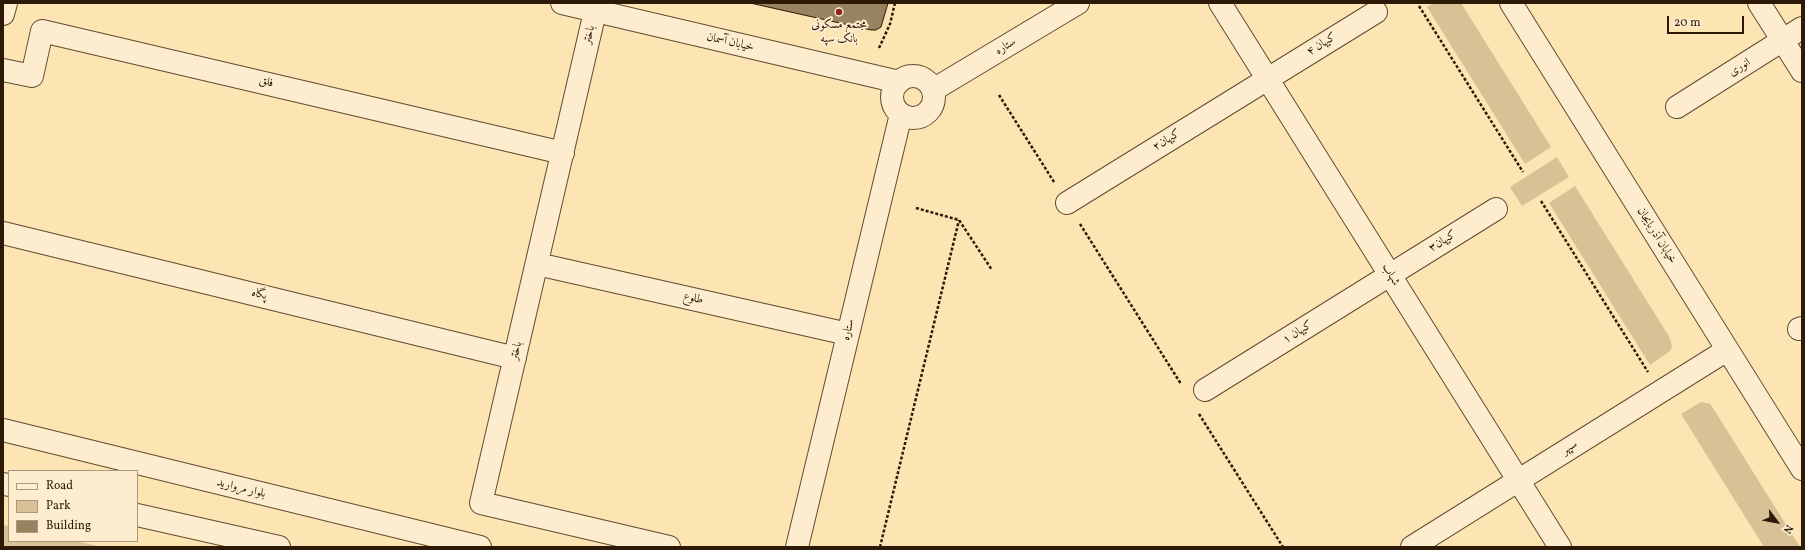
<!DOCTYPE html>
<meta charset="utf-8">
<style>
body{margin:0}
#map{position:relative;width:1805px;height:550px;overflow:hidden;background:#fce4b3;font-family:Vollkorn,serif}
canvas{display:block}
.frame{position:absolute;inset:0;border:4px solid #2c1906;pointer-events:none}
.legend{position:absolute;left:8px;top:470px;width:130px;height:72px;box-sizing:border-box;background:#fdedce;border:1px solid #a9987e;margin:0;padding:5px 7px;list-style:none;font-size:12px;color:#2c1906}
.legend li{display:flex;align-items:center;gap:8px;height:20px}
.legend b{width:20px;border:1px solid #a9987e}
.north{position:absolute;left:1757px;top:502px;width:40px;height:40px;-webkit-text-stroke:3px #fdedce;paint-order:stroke;rotate:122deg;font-size:11px;font-weight:700;line-height:16px;text-align:center;color:#2c1906}
.north::after{content:'';display:block;margin:auto;width:14px;height:18px;background:#2c1906;clip-path:polygon(50% 0,100% 100%,50% 72%,0 100%)}
.scale{position:absolute;left:1667px;top:16px;width:77px;height:18px;box-sizing:border-box;border:2px solid #2c1906;border-top:0;padding-left:5px;font-size:12px;line-height:14px;white-space:nowrap;color:#2c1906;-webkit-text-stroke:3px #fdedce;paint-order:stroke}
</style>
<div id="map">
<canvas width="1805" height="550"></canvas>
<div class="frame"></div>
<ul class="legend">
<li><b style="height:5px;background:#fdedce"></b>Road</li>
<li><b style="height:11px;background:#d9c196"></b>Park</li>
<li><b style="height:11px;background:#988360"></b>Building</li>
</ul>
<div class="north">N</div>
<div class="scale">20 m</div>
</div>
<script>
const g = document.querySelector('canvas').getContext('2d');
g.lineJoin = 'round';
function fillPath(path, color) { g.fillStyle = color; g.fill(path, 'evenodd'); }
const poly = rows => new Path2D(rows.map(r => 'M' + r).join(''));
function trace(path, color, width, dash) { g.strokeStyle = color; g.lineWidth = width; g.lineCap = dash ? 'butt' : 'round'; g.setLineDash(dash || []); g.stroke(path); }
function write(font, color, halo, rows, align = 'center') {
  g.font = font + ' Vollkorn,Amiri,serif'; g.lineWidth = 4; g.setLineDash([]); g.textBaseline = 'middle'; g.strokeStyle = halo; g.fillStyle = color; for (const [text, x, y, turn = 0] of rows) {
    g.save(); g.translate(x, y); g.rotate((+turn || 0) * Math.PI / 180); g.textAlign = isNaN(turn) ? turn : align; if (halo) g.strokeText(text, 0, 0); g.fillText(text, 0, 0); g.restore();
  }
}
fillPath(poly([
 [1434,3,1461,3,1551,147,1525,164,1427,7],
 [1557,157,1569,177,1522,206,1510,187],
 [1575,186,1670,338,1672,347,1670,351,1650,365,1549,203],
 [1701,402,1710,404,1713,408,1800,547,1764,547,1681,414],
 [3,525,9,526,9,541,76,541,103,547,3,547]
]), '#d9c196');
const building = poly([
 [750,3,888,3,881,27,876,30,871,30,750,3]
]);
fillPath(building, '#988360');
trace(building, '#2c1906', 1);
const minor = poly([
 [562,3,899,82],
 [597,3,481,503,669,547],
 [1220,3,1560,547],
 [1511,3,1802,469],
 [1759,3,1802,71],
 [3,14,6,3],
 [3,70,32,76,42,31,563,153],
 '892 97a21 21 0 1 1 42 0a21 21 0 1 1-42 0Z',
 [933,90,1078,3],
 [1677,107,1802,28],
 [1067,203,1376,12],
 [3,233,515,358],
 [537,264,848,334],
 [1799,329,1802,328],
 [1205,390,1496,209],
 [3,430,480,547],
 [3,484,9,485],
 [137,515,279,547],
 [797,547,901,114],
 [1412,547,1727,350]
]);
trace(minor, '#604c31', 24);
trace(poly([
 [1419,6,1523,172],
 [879,48,890,24,895,3],
 [999,95,1054,182],
 [1541,201,1648,372],
 [916,208,959,220,992,270],
 [1080,224,1181,384],
 [1199,414,1283,547],
 [880,547,959,220]
]), '#2c1906', 2.5, [3, 2]);
trace(minor, '#fdedce', 22);
for (const [x, y, r, color] of [
 [839,12,4,"#8f2418"]
]) { const dot = new Path2D(); dot.arc(x, y, r, 0, 2 * Math.PI); g.fillStyle = color; g.fill(dot); trace(dot, '#fdedce', 1.5); }
write('12px', '#2c1906', '#fdedce', [
 ["مجتمع مسکونی",839,26],
 ["بانک سپه",839,40]
]);
write('12px', '#2c1906', '#fdedce', [
 ["باختر",590,35,-77],
 ["خیابان آسمان",730,43,13],
 ["کیهان ۴",1322,45,-32],
 ["ستاره",1006,47,-31],
 ["انوری",1740,68,-32],
 ["فلق",266,83,13],
 ["کیهان۲",1167,141,-32],
 ["خیابان آذربایجان",1656,236,58],
 ["کیهان۳",1443,242,-32],
 ["شهاب",1390,275,58],
 ["پگاه",259,295,14],
 ["طلوع",693,299,13],
 ["ستاره",849,330,-76],
 ["کیهان ۱",1298,333,-32],
 ["باختر",517,351,-77],
 ["سپهر",1570,448,-32],
 ["بلوار مروارید",241,489,14]
]);
</script>
